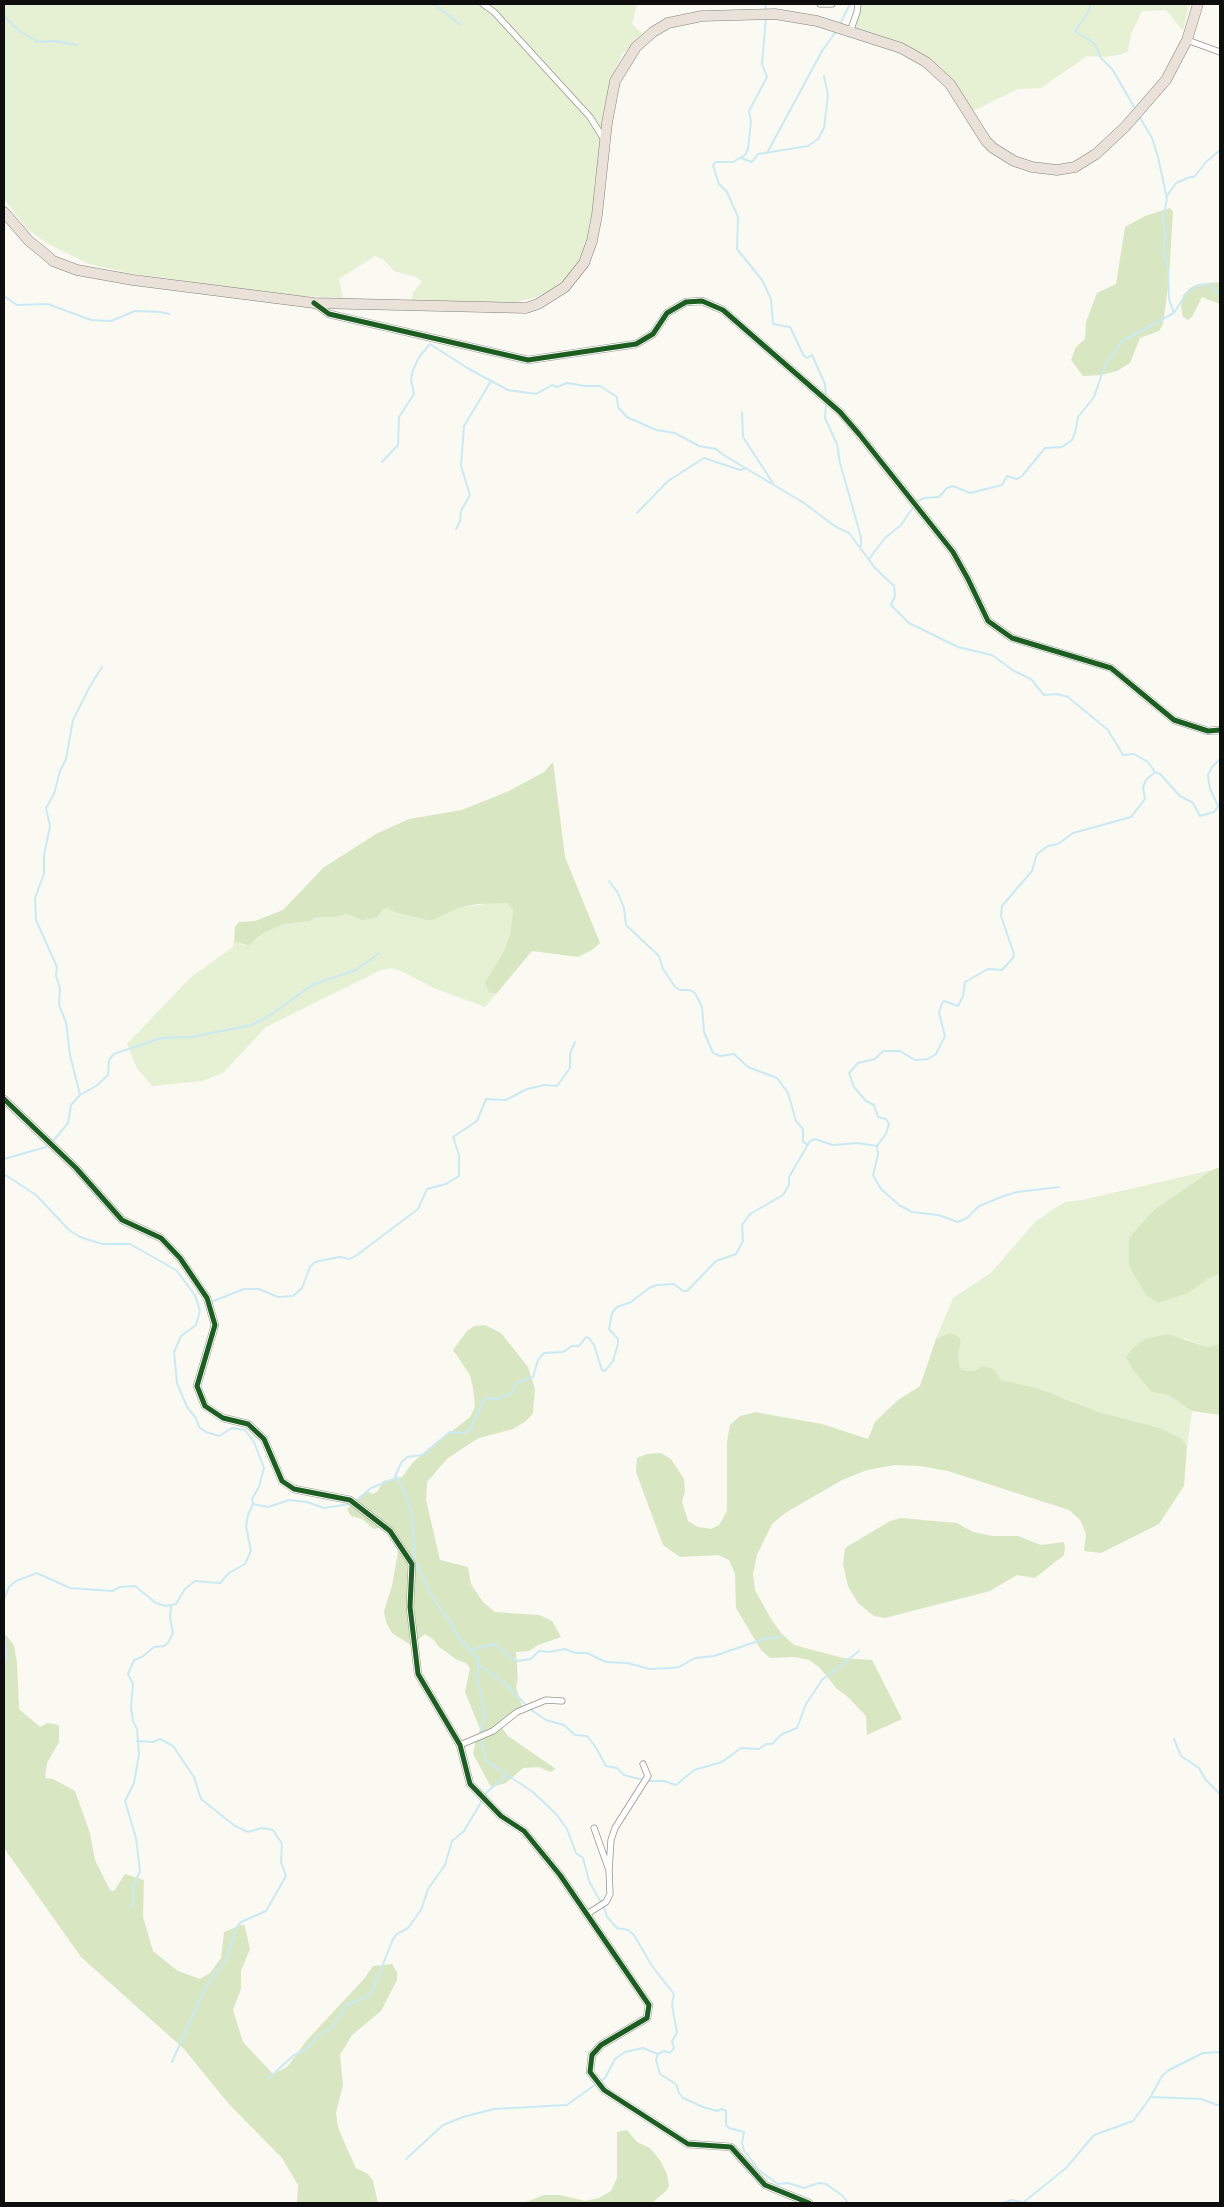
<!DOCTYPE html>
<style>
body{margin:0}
#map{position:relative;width:1224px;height:2207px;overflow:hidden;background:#faf9f2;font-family:"Source Serif 4",serif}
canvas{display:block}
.frame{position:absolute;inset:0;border:5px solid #0e0e0e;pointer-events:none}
</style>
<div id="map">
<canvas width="1224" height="2207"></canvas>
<div class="frame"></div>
</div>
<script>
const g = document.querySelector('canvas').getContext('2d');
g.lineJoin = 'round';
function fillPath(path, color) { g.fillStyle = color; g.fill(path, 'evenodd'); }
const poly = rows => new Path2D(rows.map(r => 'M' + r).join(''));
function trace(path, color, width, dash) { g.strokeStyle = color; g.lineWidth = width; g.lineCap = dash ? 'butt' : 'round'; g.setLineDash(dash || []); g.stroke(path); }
fillPath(poly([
 [4,4,637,4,632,24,644,35,623,53,610,80,603,118,600,188,595,235,571,275,552,290,537,297,505,305,411,304,413,293,422,281,416,277,394,271,384,260,375,256,339,279,343,298,284,295,134,274,89,264,48,244,27,229,4,199],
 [858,4,1189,4,1183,31,1166,10,1142,11,1131,34,1128,51,1122,54,1106,57,1087,56,1041,88,1018,89,973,111,953,82,934,62,854,28],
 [497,902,507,903,513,910,510,935,504,951,485,982,489,993,496,994,485,1007,434,988,401,971,392,968,381,970,266,1027,224,1072,203,1081,152,1086,137,1068,127,1044,190,978,233,947,234,942,244,945,257,939,263,933,284,924,310,921,317,917,336,917,347,914,356,916,389,907,394,912,430,921,459,908],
 [1212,1170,1155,1209,1187,1293,1212,1276,1220,1275,1220,1344,1207,1347,1184,1338,1152,1392,1168,1395,1192,1411,1187,1446,1182,1439,1160,1428,1102,1413,1067,1399,1001,1380,982,1366,974,1371,962,1370,959,1365,958,1356,961,1341,950,1333,936,1339,953,1298,991,1273,1035,1222,1052,1210,1065,1202,1082,1200]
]), '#e6f0d3');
fillPath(poly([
 [1170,208,1173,212,1172,227,1169,279,1163,324,1159,331,1140,338,1130,363,1117,371,1101,375,1083,376,1071,360,1076,347,1085,339,1086,322,1097,293,1116,284,1125,227,1145,216],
 [1220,282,1220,304,1202,297,1192,317,1188,320,1183,317,1181,307,1183,295,1190,288,1198,284],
 [553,762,565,857,600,943,592,950,578,957,532,951,496,994,489,993,485,982,504,951,510,935,513,910,507,903,477,904,459,908,430,921,394,912,388,907,382,910,377,917,362,920,347,914,336,917,317,917,310,921,284,924,263,933,249,945,234,942,235,927,239,922,255,921,283,910,323,868,376,834,409,819,462,810,509,791,544,772],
 [1220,1167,1220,1275,1212,1276,1188,1293,1158,1303,1146,1295,1129,1266,1129,1238,1155,1209,1212,1170],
 [485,1325,501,1333,528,1367,535,1389,533,1413,526,1421,513,1429,479,1438,466,1446,447,1459,427,1482,426,1500,440,1560,468,1567,471,1584,483,1602,495,1612,539,1615,552,1621,561,1637,538,1645,529,1651,516,1652,518,1679,516,1687,522,1706,501,1727,508,1736,556,1769,550,1772,539,1767,523,1768,506,1783,491,1787,473,1754,475,1743,482,1734,465,1692,470,1668,466,1663,457,1660,438,1646,434,1640,425,1634,415,1642,409,1644,392,1633,386,1622,384,1611,392,1586,399,1546,388,1526,374,1529,362,1519,351,1516,347,1509,362,1494,368,1492,373,1494,378,1491,383,1481,402,1477,414,1461,470,1417,475,1407,473,1388,470,1375,453,1350,467,1331,474,1326],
 [950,1333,959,1337,961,1341,958,1356,959,1365,962,1370,974,1371,982,1366,994,1369,1001,1380,1039,1389,1102,1413,1160,1428,1182,1439,1187,1446,1184,1486,1159,1524,1101,1553,1084,1551,1086,1534,1080,1520,1069,1510,948,1471,920,1466,895,1465,867,1470,842,1480,785,1513,772,1524,757,1555,753,1574,755,1590,771,1619,782,1634,794,1645,843,1658,872,1660,902,1719,867,1735,866,1716,847,1696,837,1689,820,1668,809,1660,795,1657,770,1658,761,1650,736,1608,735,1574,729,1560,718,1555,680,1557,663,1545,636,1472,637,1458,647,1454,661,1453,671,1459,684,1479,685,1491,682,1502,688,1521,698,1527,711,1529,719,1525,727,1511,727,1442,730,1425,740,1416,756,1412,771,1415,822,1424,868,1439,875,1422,898,1400,920,1386,936,1339],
 [1167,1334,1207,1347,1220,1344,1220,1415,1192,1411,1168,1395,1152,1392,1134,1371,1126,1357,1135,1346,1146,1339],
 [901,1518,957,1523,973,1532,993,1536,1018,1536,1041,1545,1064,1542,1065,1548,1064,1555,1035,1578,1017,1575,990,1591,885,1618,874,1616,858,1603,848,1586,843,1564,845,1548,890,1521],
 [4,1633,14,1645,17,1663,19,1709,40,1727,47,1723,59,1725,59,1742,47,1763,45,1778,53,1779,75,1791,90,1833,95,1860,110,1890,114,1891,125,1874,144,1880,143,1917,153,1951,178,1971,200,1979,210,1973,221,1958,224,1932,241,1925,244,1925,245,1927,250,1949,241,1971,241,1989,233,2010,243,2042,273,2074,287,2067,307,2040,364,1979,373,1966,392,1964,397,1972,397,1980,381,2011,352,2035,340,2055,343,2085,336,2113,338,2127,348,2151,356,2168,368,2174,373,2181,378,2203,297,2203,298,2185,282,2158,228,2103,184,2049,81,1957,4,1848],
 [627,2130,637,2142,650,2148,660,2160,667,2174,669,2186,666,2191,652,2203,524,2203,544,2195,560,2195,585,2201,599,2198,611,2191,617,2178,617,2132]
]), '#d8e7c1');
trace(poly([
 [434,4,461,25],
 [765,4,766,10],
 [1091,4,1087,14,1075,31,1095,44,1101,58,1112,69,1136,110],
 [4,16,18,30,38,42,55,41,77,45],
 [766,17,762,64,767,77,749,111,751,122,748,149,745,155,733,162,716,162,713,165,719,184,727,192,738,217,737,249,762,280,771,299,773,324,790,327,804,356,807,358,812,355,825,384,826,398],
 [840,24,850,4],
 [1139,116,1152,138,1158,157,1167,199,1163,218,1165,236,1163,250,1168,269,1169,299,1174,313],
 [767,153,822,51,837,30],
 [741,158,752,162,758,154,808,146,818,139,824,128,828,95,824,76],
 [1167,196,1176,183,1190,177,1194,177,1206,162,1220,150],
 [4,296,17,305,48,304,91,320,111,321,135,311,161,312,169,314],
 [826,403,825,418,837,444,840,463,861,537,861,546],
 [742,412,743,437,773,483],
 [382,462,398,445,399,417,414,394,411,379,413,370,419,357,430,344,469,369,508,390,536,394,552,385,557,387,567,383,585,386,600,386,617,397,618,407,627,417,656,430,675,433,699,446,716,449,722,454,804,503,836,527,849,533,875,568,894,586,895,596,891,605,909,623,958,647,992,655,1014,671,1031,679,1044,695,1057,694,1068,697,1108,730,1123,755,1134,754,1148,762,1155,772,1160,774,1180,796,1193,803,1200,816,1214,812,1220,804],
 [916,502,924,498,939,497,947,488,953,486,970,493,1002,485,1007,476,1017,479,1022,476,1045,448,1062,447,1072,440,1075,433,1078,417,1094,397,1105,365,1121,342,1174,313,1186,294,1196,286,1208,284,1220,294],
 [637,513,668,481,704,458,740,470,746,468],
 [456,529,460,521,461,511,470,495,461,466,464,426,491,381],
 [869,559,885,538,901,525,914,506],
 [1218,806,1210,789,1208,775,1212,767,1220,759],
 [609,881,618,893,624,908,626,925,659,956,663,969,675,987,680,990,690,990,695,993,702,1007,704,1032,713,1053,720,1056,734,1054,748,1067,777,1078,788,1093,796,1121,803,1129,803,1141,807,1145],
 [80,1095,70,1055,66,1022,59,1005,60,988,56,976,57,967,36,920,35,898,44,874,44,855,50,826,46,808,54,794,60,771,66,759,73,720,90,686,102,667],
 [54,1140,68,1123,71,1105,80,1095,96,1086,108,1075,109,1060,114,1054,161,1038,192,1037,252,1025,269,1016,314,984,356,970,379,953],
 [4,1159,46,1147],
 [4,1174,36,1195,69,1230,80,1237,102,1244,130,1244,176,1270,195,1295,200,1311,196,1325,181,1336,174,1352,177,1383,187,1407,196,1418,199,1427,206,1432,219,1436,232,1428,245,1430,254,1442,264,1468,259,1487,252,1499,253,1504,248,1515,246,1526,251,1551,245,1564,229,1573,220,1583,195,1581,185,1589,176,1604,166,1606,156,1603,135,1586,120,1587,112,1591,70,1588,37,1573,16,1581,9,1587,4,1599],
 [1059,1187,1017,1192,1004,1196,979,1206,967,1218,958,1222,938,1215,912,1212,899,1205,881,1189,873,1175,878,1155,877,1146,886,1134,889,1124,886,1119,878,1117,874,1105,866,1101,854,1087,849,1073,858,1063,875,1059,883,1051,900,1051,915,1060,928,1059,936,1054,945,1036,939,1013,942,1003,944,1001,958,1006,963,996,965,982,988,969,1002,970,1013,958,1014,954,1001,916,1002,906,1032,871,1037,854,1048,846,1058,844,1073,833,1131,817,1145,799,1143,787,1146,780,1155,772],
 [211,1302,244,1289,259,1289,278,1297,293,1296,302,1288,310,1267,315,1262,339,1257,350,1259,357,1255,418,1209,427,1189,446,1184,459,1176,459,1155,453,1137,477,1121,486,1099,506,1100,527,1089,545,1085,557,1086,570,1068,570,1054,575,1042],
 [397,1477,404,1490,412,1516,415,1561,434,1600,450,1621,458,1637,479,1660,477,1676,485,1715,480,1732,486,1761,533,1792,557,1815,567,1829,576,1853,583,1858,589,1881,605,1910,607,1917,617,1928,628,1930,634,1935,652,1966,674,1994,672,2005,677,2033,672,2041,674,2048,670,2053,664,2051,658,2054],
 [356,1501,371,1488,394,1479,401,1463,407,1457,422,1455,450,1432,464,1433,470,1430,483,1401,487,1398,497,1399,512,1393,516,1383,533,1377,538,1360,544,1353,563,1352,572,1346,579,1346,586,1337,589,1338,594,1345,602,1370,605,1371,613,1361,618,1344,618,1339,609,1329,612,1313,617,1307,631,1302,649,1288,657,1285,674,1284,683,1291,687,1291,716,1261,736,1254,743,1241,742,1225,750,1214,783,1195,789,1185,789,1177,810,1141,815,1139,833,1145,857,1143,877,1146],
 [253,1504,268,1507,289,1500,307,1502,324,1508,350,1504],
 [4,1632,7,1658,4,1664],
 [471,1650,494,1644,516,1661,531,1659,539,1651,549,1652,565,1649,576,1653,587,1653,606,1662,627,1663,650,1669,671,1668,679,1667,695,1658,714,1656,767,1638,781,1637],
 [479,1665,505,1683,526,1705],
 [530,1709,546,1720,564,1725,575,1735,587,1736,595,1746,606,1766,617,1768,624,1775,643,1780],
 [1174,1739,1181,1756,1199,1768,1205,1779,1220,1794],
 [137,1741,153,1742,160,1739,173,1746,194,1777,201,1799,235,1826,248,1832,262,1828,273,1830,282,1844,281,1862,286,1876,266,1911,241,1922,236,1928,227,1958,205,1988,172,2062],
 [647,1781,664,1781,676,1785,694,1770,722,1762,741,1748,759,1749,766,1744,772,1744,782,1734,797,1728,806,1704,822,1680,859,1651],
 [133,1907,133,1887,140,1871,136,1838,125,1801,134,1783,139,1754,137,1729,133,1721,131,1707,133,1684,128,1674,134,1660,142,1657,154,1647,164,1646,168,1643,173,1633,170,1618,171,1606],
 [658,2054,656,2060,660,2074,676,2084,679,2093,683,2098,703,2107,717,2111,722,2109,726,2111,726,2125,729,2128,744,2132,742,2143,744,2151,760,2171,778,2184,788,2183,804,2188,819,2183,826,2184,843,2196,848,2203],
 [269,2078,294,2055,306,2049,319,2035,332,2027,347,2005,366,1997,372,1992,393,1939,397,1934,408,1928,421,1910,428,1889,445,1865,452,1841,464,1831,487,1792,507,1775],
 [600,2082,605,2078,615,2059,625,2052,643,2048,658,2054],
 [1151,2097,1201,2099,1220,2106],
 [406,2159,443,2125,463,2117,494,2109,567,2105,596,2084],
 [1024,2202,1066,2168,1094,2135,1133,2121,1150,2098,1162,2076,1169,2070,1203,2053,1220,2052],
 [872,2203,873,2203],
 [1002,2203,1012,2200,1026,2203]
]), '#caeaf3', 2);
const minor = poly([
 [483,4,494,12,590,117,605,141],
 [820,4,832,4],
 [850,32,857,12,858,4],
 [1187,40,1220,52],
 [460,1745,493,1731,517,1712,546,1700,562,1701],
 [609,1870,611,1840,615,1828,648,1776,643,1764],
 [587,1914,606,1902,610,1894,609,1870,594,1828]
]);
const tertiary = poly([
 [314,303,329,314,528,360,636,344,653,334,667,313,686,302,702,301,723,310,840,412,859,434,953,552,968,579,988,621,1012,638,1111,668,1174,720,1208,731,1220,730],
 [4,1099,76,1168,122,1220,161,1238,180,1258,207,1298,215,1325,197,1386,205,1406,223,1418,248,1424,264,1439,282,1481,294,1489,350,1500,390,1531,412,1564,410,1607,418,1674,460,1745,470,1784,501,1816,524,1831,560,1875,649,2005,647,2018,601,2045,592,2055,590,2072,604,2090,688,2144,731,2147,765,2185,809,2203]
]);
const trunk = poly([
 [4,212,29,241,44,253,53,261,77,270,133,280,314,303,526,308,538,304,565,287,584,263,592,241,597,215,607,123,615,81,636,47,653,32,668,23,702,16,775,14,817,21,901,48,926,62,950,84,986,141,993,148,1014,161,1032,167,1057,170,1075,167,1096,154,1125,127,1166,80,1187,40,1198,4]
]);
trace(minor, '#949491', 7);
trace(tertiary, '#949491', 8);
trace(trunk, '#82817e', 11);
trace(minor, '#fefefd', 5.5);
trace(tertiary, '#fefefd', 7);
trace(trunk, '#eae2d8', 10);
trace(poly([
 [314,303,329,314,528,360,636,344,653,334,667,313,686,302,702,301,723,310,840,412,859,434,953,552,968,579,988,621,1012,638,1111,668,1174,720,1208,731,1220,730],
 [4,1099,76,1168,122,1220,161,1238,180,1258,207,1298,215,1325,197,1386,205,1406,223,1418,248,1424,264,1439,282,1481,294,1489,350,1500,390,1531,412,1564,410,1607,418,1674,460,1745,470,1784,501,1816,524,1831,560,1875,649,2005,647,2018,601,2045,592,2055,590,2072,604,2090,688,2144,731,2147,765,2185,809,2203]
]), '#1b5e20', 5);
</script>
